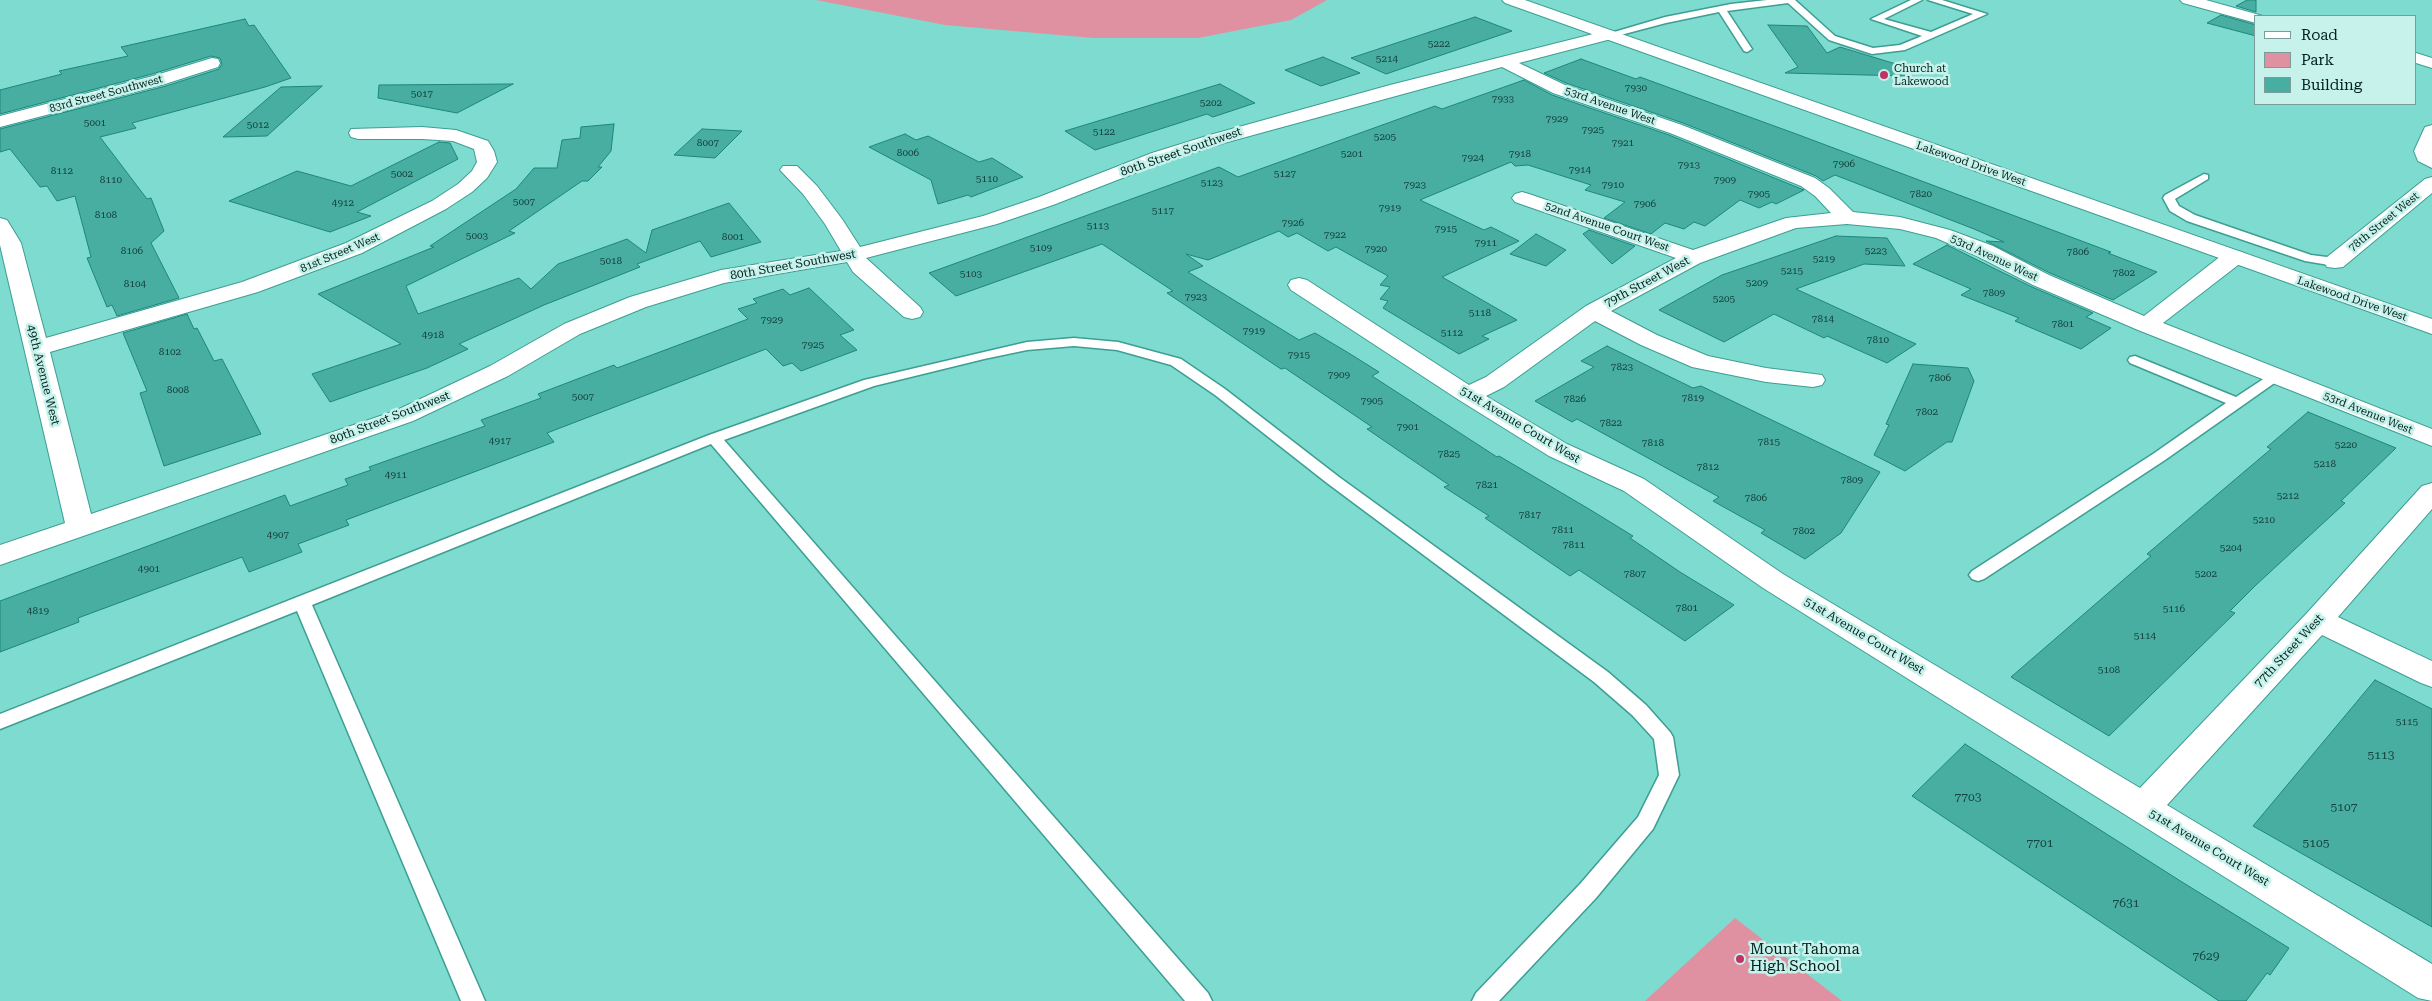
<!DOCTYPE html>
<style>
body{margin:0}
#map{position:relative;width:2432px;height:1001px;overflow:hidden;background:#7ddbcf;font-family:"Roboto Serif",serif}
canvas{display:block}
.legend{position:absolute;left:2254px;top:15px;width:162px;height:90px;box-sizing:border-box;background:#c6f2eb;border:1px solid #789e99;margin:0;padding:6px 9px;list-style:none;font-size:15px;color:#02211d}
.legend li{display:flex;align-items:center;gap:10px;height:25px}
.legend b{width:25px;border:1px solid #789e99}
</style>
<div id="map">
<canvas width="2432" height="1001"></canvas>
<ul class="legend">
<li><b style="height:6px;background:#fff"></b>Road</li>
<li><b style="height:14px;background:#df91a2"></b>Park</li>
<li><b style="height:14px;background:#49aea2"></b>Building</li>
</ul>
</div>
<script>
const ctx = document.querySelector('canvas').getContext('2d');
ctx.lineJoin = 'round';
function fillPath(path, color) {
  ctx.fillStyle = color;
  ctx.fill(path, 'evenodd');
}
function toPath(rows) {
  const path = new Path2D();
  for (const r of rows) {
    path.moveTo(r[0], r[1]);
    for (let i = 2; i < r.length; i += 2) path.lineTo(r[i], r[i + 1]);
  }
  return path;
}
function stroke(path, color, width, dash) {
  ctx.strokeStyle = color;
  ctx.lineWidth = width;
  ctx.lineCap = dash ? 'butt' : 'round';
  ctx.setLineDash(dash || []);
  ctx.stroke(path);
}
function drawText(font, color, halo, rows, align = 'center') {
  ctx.font = font + ' "Roboto Serif",serif';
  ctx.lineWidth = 5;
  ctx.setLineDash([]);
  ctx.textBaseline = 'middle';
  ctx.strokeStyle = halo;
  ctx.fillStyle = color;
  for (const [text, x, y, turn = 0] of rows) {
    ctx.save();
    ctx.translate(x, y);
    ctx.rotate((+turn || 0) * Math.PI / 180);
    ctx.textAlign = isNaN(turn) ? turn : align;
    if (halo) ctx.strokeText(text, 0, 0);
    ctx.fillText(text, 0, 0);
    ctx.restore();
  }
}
fillPath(toPath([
 [816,0,1327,0,1291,20,1198,38,1093,38,945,25],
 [1735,918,1842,1001,1645,1001]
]), '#df91a2');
const building = toPath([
 [2247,0,2256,0,2256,12,2236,6,2247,0],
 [2221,15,2256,25,2256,36,2207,23,2221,15],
 [1475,17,1512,31,1386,74,1351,58,1475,17],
 [245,19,249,26,254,25,291,78,265,87,132,123,136,128,100,137,147,199,151,198,164,231,151,243,179,298,117,316,112,305,107,307,87,258,91,257,75,196,57,201,47,186,40,187,10,149,0,152,0,129,166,86,219,69,222,64,220,58,211,56,152,74,0,114,0,90,62,74,59,71,128,56,121,47,245,19],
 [1768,25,1807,26,1827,53,1840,47,1909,68,1908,76,1785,73,1798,67,1768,25],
 [1323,57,1360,73,1321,86,1285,70,1323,57],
 [1581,59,1636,79,1640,77,1799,135,2111,252,2108,253,2157,272,2113,300,2050,273,1986,241,2004,242,1974,229,1835,175,1823,181,1816,176,1683,123,1566,83,1544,73,1581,59],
 [1524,80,1552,95,1669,135,1804,190,1776,204,1772,202,1759,208,1740,200,1705,226,1694,222,1684,229,1665,223,1651,234,1604,218,1625,202,1585,190,1591,185,1528,165,1515,166,1511,162,1420,200,1484,230,1491,227,1519,241,1442,277,1517,320,1482,336,1489,339,1459,354,1383,308,1388,301,1380,299,1390,287,1380,285,1388,276,1336,247,1328,251,1297,233,1288,237,1279,231,1208,260,1186,254,1203,266,1188,272,1299,340,1315,333,1347,352,1379,372,1372,376,1497,457,1499,456,1589,509,1633,536,1630,538,1680,572,1734,605,1685,641,1579,570,1570,576,1485,518,1489,516,1444,487,1449,485,1367,429,1372,427,1285,368,1281,369,1167,293,1173,291,1102,244,956,296,929,273,1219,167,1238,177,1435,106,1442,109,1524,80],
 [513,84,457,113,378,98,379,85,513,84],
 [1220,84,1255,103,1213,117,1207,114,1095,150,1065,131,1220,84],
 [322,86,267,136,223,137,281,87,322,86],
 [614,124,611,151,598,167,602,167,588,181,582,181,509,231,515,233,406,286,418,314,519,278,531,289,558,264,627,239,646,253,652,230,729,203,761,242,711,257,700,241,637,264,640,267,544,305,459,344,468,349,427,368,330,402,312,374,401,344,318,294,434,247,430,246,516,189,534,168,557,168,562,140,580,138,581,127,614,124],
 [702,129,742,131,715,158,674,155,702,129],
 [905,134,916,140,928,136,979,162,992,158,1023,177,971,197,968,195,938,204,931,180,869,147,905,134],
 [439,142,450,143,458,159,357,212,371,216,330,232,229,201,297,171,351,186,439,142],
 [1589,230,1635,246,1612,264,1583,234,1589,230],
 [1536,234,1566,250,1546,266,1510,254,1536,234],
 [1836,236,1887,238,1905,266,1864,264,1796,289,1916,344,1887,363,1827,336,1824,338,1774,314,1724,342,1659,310,1722,275,1836,236],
 [1947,245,2032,287,2093,313,2086,317,2111,328,2081,349,2015,321,2019,318,1961,295,1971,289,1913,264,1947,245],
 [809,288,854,330,840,335,857,350,801,371,792,363,783,366,766,349,547,433,554,442,346,520,349,525,298,544,302,552,249,572,242,557,78,618,79,622,0,652,0,601,285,495,290,506,348,485,345,479,371,470,369,467,485,426,481,420,541,398,538,394,614,365,617,368,748,319,738,309,757,303,753,299,783,289,790,295,809,288],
 [187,314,194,329,197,328,214,361,222,359,261,434,164,466,140,393,147,391,123,333,187,314],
 [1607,346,1693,388,1701,386,1880,472,1841,533,1805,559,1761,533,1765,530,1713,501,1719,497,1577,419,1572,422,1535,401,1594,367,1581,361,1607,346],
 [1913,364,1968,368,1974,381,1952,442,1947,442,1905,471,1874,455,1889,425,1886,424,1913,364],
 [2308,412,2396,448,2341,501,2345,503,2256,585,2230,611,2235,613,2109,736,2011,677,2151,556,2147,554,2271,449,2267,447,2308,412],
 [2375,680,2432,709,2432,927,2253,826,2375,680],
 [1965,744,2182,882,2289,948,2270,975,2267,973,2246,1001,2219,1001,1912,796,1965,744]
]);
fillPath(building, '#49aea2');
stroke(building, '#1d867c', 1);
const service = toPath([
 [1767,0,1795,0,1835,36,1873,48,1900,45,1922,36,1871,19,1911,0,1922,0,1884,19,1931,32,1973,14,1928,0,1942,0,1987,14,1905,50,1872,54,1829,40,1788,3,1727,11,1752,49,1747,52,1744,51,1719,12,1666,23,1609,38,1604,35,1665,17,1731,4,1767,0],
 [2204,174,2208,175,2208,179,2175,199,2179,206,2195,215,2311,255,2335,258,2341,262,2335,266,2305,261,2187,221,2170,211,2163,198,2165,195,2204,174],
 [1074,338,1118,342,1181,359,1225,389,1339,477,1608,672,1646,705,1670,732,1673,737,1679,775,1653,829,1596,898,1499,1001,1472,1001,1476,993,1580,884,1638,817,1659,775,1654,739,1632,715,1594,682,1327,483,1215,395,1171,365,1117,350,1074,346,1027,350,984,359,874,386,724,440,1208,993,1212,1001,1185,1001,711,444,312,605,485,1001,461,1001,297,611,0,729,0,714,709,435,864,380,1027,342,1074,338],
 [2135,356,2236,397,2271,374,2281,374,2283,377,2165,460,1984,579,1978,581,1972,579,1969,575,1972,571,2153,454,2226,403,2130,363,2128,360,2130,357,2135,356]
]);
const minor = toPath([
 [2180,0,2206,0,2263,16,2256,16,2256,23,2183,3,2180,0],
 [1609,30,1615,32,1617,35,1615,38,1519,63,1565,85,1682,125,1815,178,1829,188,1853,212,1900,217,1950,230,1993,246,2049,275,2144,316,2226,252,2234,251,2242,252,2245,257,2242,262,2163,323,2432,429,2432,446,2138,330,2033,285,1977,256,1936,238,1900,229,1847,224,1796,228,1700,263,1611,311,1657,335,1708,356,1766,368,1822,375,1825,380,1822,385,1813,387,1766,382,1692,367,1641,345,1595,321,1504,387,1486,396,1567,444,1644,479,1783,574,2140,788,2307,613,2422,486,2432,483,2432,509,2338,617,2432,661,2432,687,2421,683,2322,635,2167,805,2432,964,2432,1001,2418,998,1763,588,1624,491,1549,456,1459,400,1291,290,1288,285,1291,280,1299,278,1307,280,1469,385,1486,377,1586,306,1676,258,1515,202,1512,198,1515,194,1522,192,1529,194,1693,250,1786,218,1831,213,1815,196,1801,186,1670,133,1553,93,1502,67,1224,143,1166,161,1053,205,997,224,866,258,920,307,923,312,920,317,912,319,904,317,853,272,847,262,724,283,646,307,580,334,508,376,413,421,0,565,0,545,65,523,0,245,0,218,7,220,21,243,46,338,242,282,346,243,432,201,458,184,472,171,477,162,474,149,453,141,422,139,358,139,351,137,349,133,351,129,422,127,456,130,488,141,494,151,497,162,487,178,472,192,446,209,362,253,258,292,50,352,91,514,395,411,490,366,564,324,630,297,721,270,841,251,825,224,803,194,780,170,783,166,797,166,817,186,842,219,860,247,983,216,1039,197,1152,153,1210,135,1390,85,1609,30],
 [2416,53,2432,58,2432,68,2416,63,2416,53],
 [212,58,218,59,220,63,218,67,165,84,0,127,0,116,153,76,212,58],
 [2432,125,2432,168,2418,161,2414,151,2425,127,2432,125],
 [2432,177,2432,193,2343,267,2335,268,2327,267,2324,262,2327,257,2425,179,2432,177]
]);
const secondary = toPath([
 [1502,0,1525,0,2432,319,2432,334,1505,3,1502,0]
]);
stroke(service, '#3d9e93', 3);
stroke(minor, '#3d9e93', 2);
stroke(secondary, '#3d9e93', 2);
fillPath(service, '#fff');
fillPath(minor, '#fff');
fillPath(secondary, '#fff');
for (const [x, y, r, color] of [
 [1884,75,5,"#c03363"],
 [1740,959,5,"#c03363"]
]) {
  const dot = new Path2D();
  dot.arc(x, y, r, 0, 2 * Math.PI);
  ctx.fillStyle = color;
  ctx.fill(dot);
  stroke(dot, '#c6f2eb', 2);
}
drawText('10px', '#14443e', null, [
 ["5222",1439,44],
 ["5214",1387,59],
 ["7930",1636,88],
 ["5017",422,94],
 ["7933",1503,99],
 ["5202",1211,103],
 ["7929",1557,119],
 ["5001",95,123],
 ["5012",258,125],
 ["7925",1593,130],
 ["5122",1104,132],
 ["5205",1385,137],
 ["8007",708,143],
 ["7921",1623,143],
 ["8006",908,153],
 ["5201",1352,154],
 ["7918",1520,154],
 ["7924",1473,158],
 ["7906",1844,164],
 ["7913",1689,165],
 ["7914",1580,170],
 ["8112",62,171],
 ["5002",402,174],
 ["5127",1285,174],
 ["5110",987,179],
 ["8110",111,180],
 ["7909",1725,180],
 ["5123",1212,183],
 ["7923",1415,185],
 ["7910",1613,185],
 ["7905",1759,194],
 ["7820",1921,194],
 ["5007",524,202],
 ["4912",343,203],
 ["7906",1645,204],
 ["7919",1390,208],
 ["5117",1163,211],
 ["8108",106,215],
 ["7926",1293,223],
 ["5113",1098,226],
 ["7915",1446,229],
 ["7922",1335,235],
 ["5003",477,236],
 ["8001",733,237],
 ["7911",1486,243],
 ["5109",1041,248],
 ["7920",1376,249],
 ["8106",132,251],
 ["5223",1876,251],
 ["7806",2078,252],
 ["5219",1824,259],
 ["5018",611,261],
 ["5215",1792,271],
 ["7802",2124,273],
 ["5103",971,274],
 ["5209",1757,283],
 ["8104",135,284],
 ["7809",1994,293],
 ["7923",1196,297],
 ["5205",1724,299],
 ["5118",1480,313],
 ["7814",1823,319],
 ["7929",772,320],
 ["7801",2063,324],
 ["7919",1254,331],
 ["5112",1452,333],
 ["4918",433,335],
 ["7810",1878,340],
 ["7925",813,345],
 ["8102",170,352],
 ["7915",1299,355],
 ["7823",1622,367],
 ["7909",1339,375],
 ["7806",1940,378],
 ["8008",178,390],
 ["5007",583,397],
 ["7819",1693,398],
 ["7826",1575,399],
 ["7905",1372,401],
 ["7802",1927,412],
 ["7822",1611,423],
 ["7901",1408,427],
 ["4917",500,441],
 ["7815",1769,442],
 ["7818",1653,443],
 ["5220",2346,445],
 ["7825",1449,454],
 ["5218",2325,464],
 ["7812",1708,467],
 ["4911",396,475],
 ["7809",1852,480],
 ["7821",1487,485],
 ["5212",2288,496],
 ["7806",1756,498],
 ["7817",1530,515],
 ["5210",2264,520],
 ["7811",1563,530],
 ["7802",1804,531],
 ["4907",278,535],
 ["7811",1574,545],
 ["5204",2231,548],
 ["4901",149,569],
 ["7807",1635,574],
 ["5202",2206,574],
 ["7801",1687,608],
 ["5116",2174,609],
 ["4819",38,611],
 ["5114",2145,636],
 ["5108",2109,670],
 ["5115",2407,722]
]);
drawText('11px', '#02211d', '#c6f2eb', [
 ["Church at",1894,69],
 ["Lakewood",1894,82]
], 'left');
drawText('11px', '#02211d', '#c6f2eb', [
 ["83rd Street Southwest",106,94,-15],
 ["53rd Avenue West",1610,106,19],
 ["Lakewood Drive West",1971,164,19],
 ["78th Street West",2384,222,-39],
 ["52nd Avenue Court West",1607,227,19],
 ["81st Street West",340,253,-23],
 ["53rd Avenue West",1994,258,25],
 ["Lakewood Drive West",2352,299,19],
 ["53rd Avenue West",2368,413,22]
]);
drawText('12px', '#02211d', '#c6f2eb', [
 ["80th Street Southwest",1181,152,-19],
 ["80th Street Southwest",793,265,-10],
 ["79th Street West",1647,282,-28],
 ["49th Avenue West",43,375,76],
 ["80th Street Southwest",390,418,-21],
 ["51st Avenue Court West",1520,425,31],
 ["51st Avenue Court West",1864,636,31],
 ["77th Street West",2289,651,-47],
 ["51st Avenue Court West",2209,848,31]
]);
drawText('12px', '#14443e', null, [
 ["5113",2381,755],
 ["7703",1968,797],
 ["5107",2344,807],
 ["7701",2040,843],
 ["5105",2316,843],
 ["7631",2126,903],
 ["7629",2206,956]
]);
drawText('15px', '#02211d', '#c6f2eb', [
 ["Mount Tahoma",1750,950],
 ["High School",1750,967]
], 'left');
</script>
